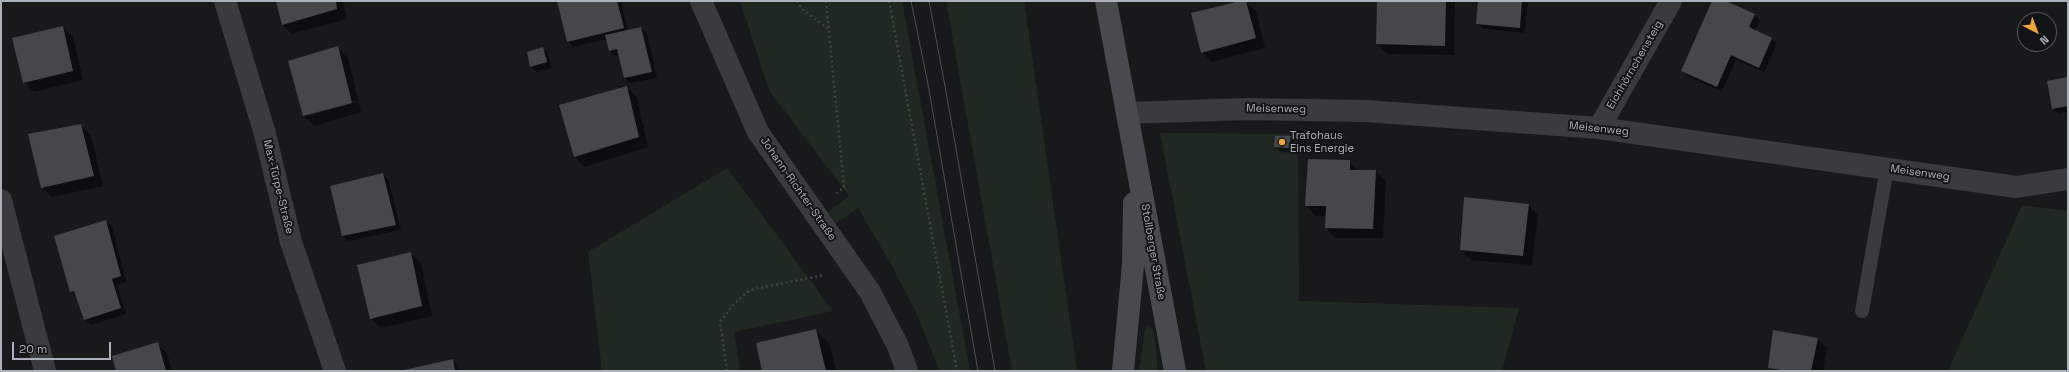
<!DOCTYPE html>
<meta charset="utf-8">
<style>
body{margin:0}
#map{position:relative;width:2069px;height:372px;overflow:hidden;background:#18191b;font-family:"Space Grotesk",sans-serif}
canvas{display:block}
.frame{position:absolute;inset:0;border:2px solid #abb1ba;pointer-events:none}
.north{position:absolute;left:2017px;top:12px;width:40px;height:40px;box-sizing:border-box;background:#131416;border:1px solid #505358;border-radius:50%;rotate:138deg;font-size:11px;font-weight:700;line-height:16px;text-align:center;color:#abb1ba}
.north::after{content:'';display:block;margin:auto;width:14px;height:18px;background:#f0a53b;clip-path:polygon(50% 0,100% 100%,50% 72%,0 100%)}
.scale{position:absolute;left:12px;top:342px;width:99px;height:18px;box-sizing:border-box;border:2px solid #abb1ba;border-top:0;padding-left:5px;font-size:12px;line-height:14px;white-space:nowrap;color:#abb1ba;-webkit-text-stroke:3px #131416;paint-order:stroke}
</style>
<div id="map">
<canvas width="2069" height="372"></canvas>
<div class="frame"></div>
<div class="north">N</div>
<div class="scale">20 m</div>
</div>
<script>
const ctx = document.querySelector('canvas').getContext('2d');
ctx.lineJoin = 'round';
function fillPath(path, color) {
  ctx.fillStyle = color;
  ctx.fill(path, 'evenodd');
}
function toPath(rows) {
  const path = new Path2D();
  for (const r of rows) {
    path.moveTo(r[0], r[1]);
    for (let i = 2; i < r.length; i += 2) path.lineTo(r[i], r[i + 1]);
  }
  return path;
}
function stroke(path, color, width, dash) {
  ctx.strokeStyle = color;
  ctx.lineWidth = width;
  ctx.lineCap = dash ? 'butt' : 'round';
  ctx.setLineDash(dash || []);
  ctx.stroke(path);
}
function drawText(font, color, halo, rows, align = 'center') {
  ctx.font = font + ' "Space Grotesk",sans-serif';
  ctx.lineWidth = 4;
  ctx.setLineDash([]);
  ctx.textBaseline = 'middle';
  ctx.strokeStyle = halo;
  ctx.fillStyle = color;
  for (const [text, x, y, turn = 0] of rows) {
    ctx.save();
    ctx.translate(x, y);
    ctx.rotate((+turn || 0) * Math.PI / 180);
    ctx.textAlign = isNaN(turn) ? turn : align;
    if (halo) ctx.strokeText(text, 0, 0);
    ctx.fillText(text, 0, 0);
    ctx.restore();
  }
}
fillPath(toPath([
 [740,1,902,1,970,371,940,371,915,310,892,266,858,208,836,223,828,212,849,196,769,90],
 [946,1,1024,1,1077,371,1012,371],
 [1160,133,1298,134,1299,301,1519,308,1502,371,1206,371],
 [727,168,833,311,734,332,740,371,602,371,588,252],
 [2022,205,2068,211,2068,371,1948,371],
 [1149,326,1154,332,1158,371,1139,371,1145,330]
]), '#202921');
fillPath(toPath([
 [277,1,343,1,347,19,292,34,282,24],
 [558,1,621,1,628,31,641,28,647,34,657,78,630,83,625,78,619,55,615,56,610,51,607,39,573,47,568,42],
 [1244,1,1256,11,1265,48,1212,62,1202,52],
 [1378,1,1455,1,1454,55,1387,54,1377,44],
 [1479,1,1528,1,1525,33,1483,29,1477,23],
 [1713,1,1724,1,1754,15,1760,20,1755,31,1771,39,1777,44,1764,72,1736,60,1722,92,1687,76,1682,71],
 [63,27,73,37,83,80,34,92,24,82],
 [338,48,348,58,361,112,314,126,304,116],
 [356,100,357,102,309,116,309,114],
 [543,48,548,54,552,68,537,72,531,67],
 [2068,78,2068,112,2059,114,2053,109],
 [627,88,637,97,648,147,585,167,575,157],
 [81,125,91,135,103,186,52,197,42,187],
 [1290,137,1296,143,1295,153,1281,152,1275,147],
 [1349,161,1359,171,1376,171,1386,181,1383,238,1336,238,1326,228,1327,216,1316,216,1306,206],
 [383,174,388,179,401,230,348,241,342,236],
 [1528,205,1538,215,1532,265,1471,260,1461,250],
 [106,221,112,226,126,282,117,285,126,314,91,325,85,319,77,297,71,292],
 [411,253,421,263,432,316,381,328,371,318],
 [816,330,830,345,836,371,763,371],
 [1817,338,1827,348,1823,371,1773,371,1769,367],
 [157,343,167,353,172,371,117,371],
 [453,360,458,366,459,371,406,371]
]), '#0007');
fillPath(toPath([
 [276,1,336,1,337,9,282,25],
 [557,1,617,1,624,28,567,42],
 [1240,1,1246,1,1256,38,1201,53,1191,13],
 [1377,1,1446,1,1445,46,1376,44],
 [1478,1,1522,1,1520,28,1476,24],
 [1712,1,1726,1,1755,14,1749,27,1772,38,1759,68,1731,55,1717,87,1681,71],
 [63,26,73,71,23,83,12,38],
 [641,27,652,72,624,78,617,49,609,51,605,35],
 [338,46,352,103,303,116,288,61],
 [543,47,547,62,530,67,527,52],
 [2068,77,2068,106,2052,109,2047,81],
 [627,86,639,137,574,157,559,105],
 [81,124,94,176,41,188,28,134],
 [1275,136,1291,136,1289,148,1274,147],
 [1308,159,1350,160,1350,170,1376,170,1373,229,1325,228,1326,206,1305,206],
 [383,173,396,225,342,236,330,186],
 [1464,197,1529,204,1523,256,1460,250],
 [106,220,121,276,112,279,121,308,84,320,74,291,70,292,54,236],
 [411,252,422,306,370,319,357,265],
 [816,329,826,371,762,371,756,343],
 [1773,330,1818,338,1811,371,1788,371,1768,368],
 [158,342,166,371,116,371,112,356],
 [453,359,455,371,404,371,404,370]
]), '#45474b');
stroke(toPath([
 [797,1,802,9,827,28],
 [826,1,844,187,836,194],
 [889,1,957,371],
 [727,371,720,322,734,304,750,290,824,275]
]), '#3f4246', 2.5, [2, 3]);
stroke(toPath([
 [1862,311,1887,168]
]), '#393b3f', 14);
stroke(toPath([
 [225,1,265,134,291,242,335,371],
 [701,1,758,132,870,292,898,346,907,371],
 [1127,113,1246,109,1365,111,1599,128,2016,187,2068,179],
 [1599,128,1671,1],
 [1,200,45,371]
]), '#393b3f', 22);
stroke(toPath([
 [1106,1,1175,371],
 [1123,371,1133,265,1134,203]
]), '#474a4f', 22);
stroke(toPath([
 [911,1,928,84,978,371],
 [929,1,945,86,995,371]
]), '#4c4f54', 1);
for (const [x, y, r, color] of [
 [1282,142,4,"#f0a53b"]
]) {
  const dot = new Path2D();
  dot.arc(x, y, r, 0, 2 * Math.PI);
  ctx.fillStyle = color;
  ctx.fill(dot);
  stroke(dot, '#131416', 1.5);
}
drawText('11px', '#abb1ba', '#131416', [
 ["Eichhörnchensteig",1635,65,-60],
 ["Meisenweg",1276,109,1],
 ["Meisenweg",1599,129,6],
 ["Meisenweg",1920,173,8],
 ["Max-Türpe-Straße",278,187,76],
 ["Johann-Richter-Straße",798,189,55],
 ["Stollberger Straße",1153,252,80]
]);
drawText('11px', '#abb1ba', '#131416', [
 ["Trafohaus",1290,136],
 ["Eins Energie",1290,149]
], 'left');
</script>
